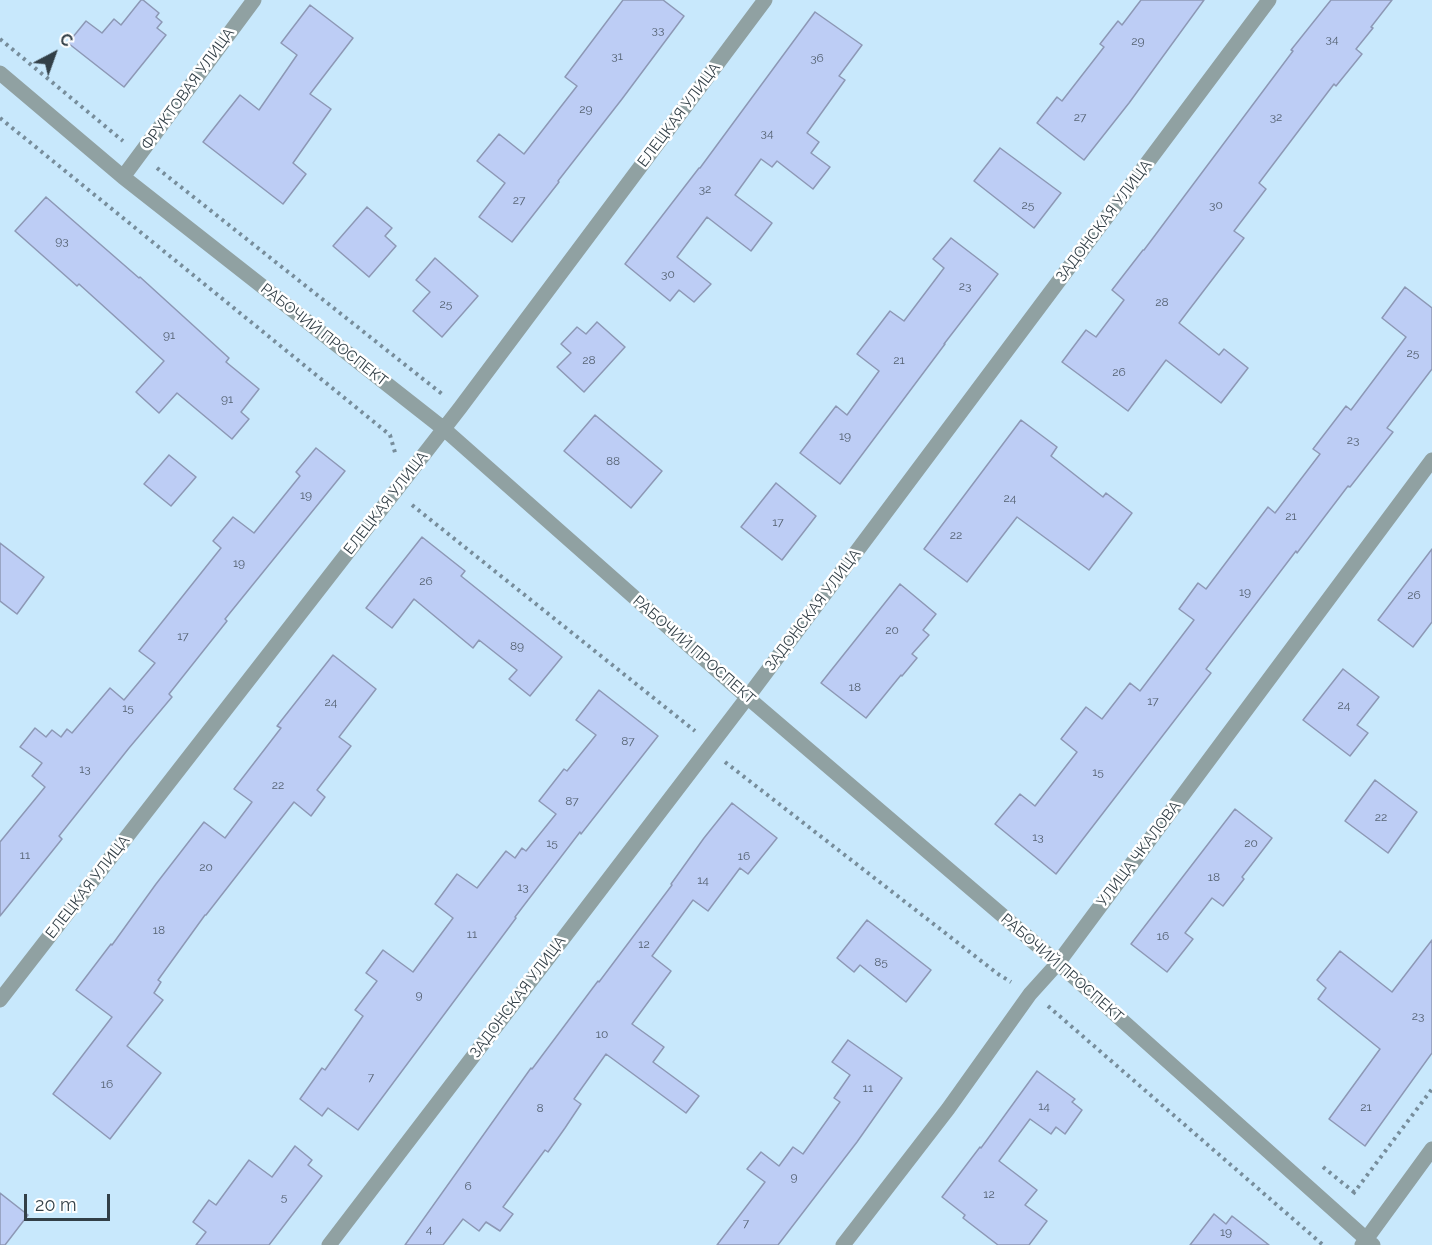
<!DOCTYPE html>
<meta charset="utf-8">
<style>
body{margin:0}
#map{position:relative;width:1432px;height:1245px;overflow:hidden;background:#c8e8fc;font-family:Raleway,sans-serif}
canvas{display:block}
.north{position:absolute;left:24px;top:24px;width:60px;height:60px;-webkit-text-stroke:4px #fff;paint-order:stroke;rotate:41deg;font-size:16px;font-weight:700;line-height:24px;text-align:center;color:#323f47}
.north::after{content:'';display:block;margin:auto;width:21px;height:27px;background:#323f47;clip-path:polygon(50% 0,100% 100%,50% 72%,0 100%)}
.scale{position:absolute;left:24px;top:1194px;width:86px;height:27px;box-sizing:border-box;border:3px solid #323f47;border-top:0;padding-left:8px;font-size:18px;line-height:21px;white-space:nowrap;color:#323f47;-webkit-text-stroke:4px #fff;paint-order:stroke}
</style>
<div id="map">
<canvas width="1432" height="1245"></canvas>
<div class="north">С</div>
<div class="scale">20 m</div>
</div>
<script>
const ctx = document.querySelector('canvas').getContext('2d');
ctx.lineJoin = 'round';
function fillPath(path, color) {
  ctx.fillStyle = color;
  ctx.fill(path, 'evenodd');
}
function toPath(rows) {
  const path = new Path2D();
  for (const r of rows) {
    path.moveTo(r[0], r[1]);
    for (let i = 2; i < r.length; i += 2) path.lineTo(r[i], r[i + 1]);
  }
  return path;
}
function stroke(path, color, width, dash) {
  ctx.strokeStyle = color;
  ctx.lineWidth = width;
  ctx.lineCap = dash ? 'butt' : 'round';
  ctx.setLineDash(dash || []);
  ctx.stroke(path);
}
function drawText(font, color, halo, rows, align = 'center') {
  ctx.font = font + ' Raleway,sans-serif';
  ctx.lineWidth = 5;
  ctx.setLineDash([]);
  ctx.textBaseline = 'middle';
  ctx.strokeStyle = halo;
  ctx.fillStyle = color;
  for (const [text, x, y, turn = 0] of rows) {
    ctx.save();
    ctx.translate(x, y);
    ctx.rotate((+turn || 0) * Math.PI / 180);
    ctx.textAlign = isNaN(turn) ? turn : align;
    if (halo) ctx.strokeText(text, 0, 0);
    ctx.fillText(text, 0, 0);
    ctx.restore();
  }
}
const building = toPath([
 [141,0,143,0,159,13,156,17,162,22,157,28,166,35,124,87,68,43,86,21,102,33,114,19,121,25,141,0],
 [623,0,663,0,684,16,622,99,558,181,559,182,512,242,479,217,505,183,477,161,499,134,524,154,577,86,565,77,623,0],
 [1141,0,1204,0,1129,103,1084,160,1037,123,1057,97,1062,101,1104,47,1100,44,1118,21,1122,25,1141,0],
 [1331,0,1392,0,1371,27,1373,28,1356,49,1362,54,1336,86,1334,84,1259,183,1266,189,1234,231,1244,238,1179,323,1219,355,1224,349,1248,368,1221,403,1166,360,1128,411,1062,362,1086,330,1096,337,1124,300,1112,290,1143,250,1144,250,1293,51,1291,50,1331,0],
 [310,5,353,38,310,94,331,109,293,163,306,174,283,204,203,142,240,95,259,110,297,55,281,43,310,5],
 [815,12,862,45,839,76,845,80,807,133,819,142,811,153,830,167,813,189,777,161,772,167,761,159,735,195,772,223,751,251,707,217,677,257,711,284,694,302,679,290,670,301,625,264,699,168,700,168,815,12],
 [1000,148,1061,193,1034,228,974,181,1000,148],
 [46,197,139,278,140,277,229,358,226,362,259,389,241,412,249,419,232,439,177,393,159,413,136,392,164,361,79,284,77,286,15,231,46,197],
 [367,207,392,228,385,236,396,246,369,277,333,246,367,207],
 [951,238,998,274,944,344,945,344,840,484,800,453,836,406,847,415,879,371,857,354,890,311,904,321,944,268,933,259,951,238],
 [435,258,478,296,442,337,413,311,430,292,416,280,435,258],
 [1405,287,1432,308,1432,369,1387,428,1393,432,1350,487,1348,486,1297,553,1296,551,1206,669,1211,673,1056,874,995,824,1020,794,1035,806,1077,752,1061,739,1086,707,1102,719,1130,683,1140,691,1194,620,1179,609,1198,583,1206,589,1268,507,1275,513,1320,454,1313,449,1346,406,1351,410,1406,337,1382,318,1405,287],
 [597,322,625,347,584,392,557,367,571,353,561,344,577,327,586,334,597,322],
 [595,415,662,471,631,508,564,451,595,415],
 [1021,420,1057,447,1051,456,1103,497,1106,493,1132,513,1089,570,1017,517,967,582,924,549,1021,420],
 [316,448,345,471,225,619,227,621,169,694,172,697,129,748,59,836,62,839,0,916,0,842,45,787,32,776,42,763,20,747,35,728,46,737,52,730,61,737,67,729,72,733,110,688,124,700,155,663,139,651,221,548,213,541,233,517,254,533,300,476,296,472,316,448],
 [169,455,196,477,171,506,144,484,169,455],
 [776,483,816,516,782,560,741,527,776,483],
 [422,537,465,571,461,576,562,657,530,696,509,679,517,670,479,640,473,648,414,599,392,628,366,608,422,537],
 [0,543,44,577,17,614,0,601,0,543],
 [1432,549,1432,622,1413,647,1378,620,1432,549],
 [900,584,936,614,923,630,929,635,912,654,917,658,902,676,901,675,866,718,821,683,900,584],
 [333,655,376,689,339,737,351,746,317,790,325,797,311,816,294,802,206,915,205,915,158,980,161,982,154,993,163,1000,127,1046,161,1073,110,1139,53,1094,112,1017,76,990,111,944,112,945,156,884,204,822,225,838,252,802,234,789,281,728,277,726,333,655],
 [1343,669,1379,697,1357,725,1368,733,1350,756,1303,720,1343,669],
 [599,690,658,736,581,834,580,832,515,917,516,918,358,1130,328,1108,322,1116,300,1099,322,1068,325,1070,363,1016,355,1010,377,981,366,973,383,950,413,972,453,918,435,904,457,874,477,888,506,851,515,858,522,848,526,851,556,814,539,801,564,769,567,771,596,735,576,720,599,690],
 [1375,780,1417,812,1388,853,1345,821,1375,780],
 [732,803,777,838,748,874,740,868,708,911,693,900,652,956,671,971,632,1024,664,1047,653,1062,699,1096,686,1113,606,1054,574,1099,581,1104,565,1128,548,1152,545,1150,503,1207,513,1214,500,1231,486,1222,479,1231,463,1219,443,1245,405,1245,531,1068,532,1069,598,981,599,982,672,885,671,884,704,838,732,803],
 [1235,809,1272,838,1242,877,1244,879,1223,906,1212,898,1185,933,1193,939,1167,972,1131,944,1235,809],
 [867,920,931,970,906,1002,860,965,854,972,837,958,867,920],
 [1432,940,1432,1053,1365,1146,1329,1119,1380,1049,1318,999,1326,988,1317,980,1340,951,1392,992,1432,940],
 [848,1040,902,1078,857,1142,778,1245,717,1245,765,1182,747,1169,761,1152,779,1166,793,1147,803,1154,840,1102,834,1098,850,1075,832,1062,848,1040],
 [1037,1071,1075,1099,1072,1102,1082,1110,1065,1134,1056,1127,1051,1134,1030,1119,999,1161,1037,1190,1025,1205,1047,1221,1029,1245,998,1245,963,1218,965,1215,942,1197,980,1147,981,1148,1037,1071],
 [295,1146,312,1160,308,1165,322,1176,269,1245,196,1245,206,1232,193,1222,209,1200,216,1205,249,1160,272,1177,295,1146],
 [0,1193,28,1215,5,1245,0,1245,0,1193],
 [1214,1214,1226,1224,1232,1216,1269,1245,1190,1245,1214,1214]
]);
fillPath(building, '#bdcdf5');
stroke(building, '#8d98b5', 1.5);
stroke(toPath([
 [0,39,123,141],
 [0,118,390,435,396,456],
 [157,168,442,394],
 [412,505,695,731],
 [725,762,998,974,1011,982],
 [1048,1006,1323,1245],
 [1323,1167,1355,1193],
 [1353,1194,1432,1089]
]), '#778d9b', 4, [3, 4.5]);
stroke(toPath([
 [0,73,123,177,444,429,747,697,1058,963,1373,1245],
 [123,177,254,0],
 [0,1000,460,408,765,0],
 [329,1245,753,690,1269,0],
 [843,1245,948,1109,1030,994,1058,963,1432,460],
 [1362,1245,1432,1149]
]), '#90a1a2', 15);
drawText('12px', '#556272', null, [
 ["33",658,30],
 ["34",1332,39],
 ["29",1138,41],
 ["31",617,56],
 ["36",817,58],
 ["29",586,109],
 ["27",1080,117],
 ["32",1276,117],
 ["34",767,133],
 ["32",705,189],
 ["27",519,200],
 ["25",1028,205],
 ["30",1216,205],
 ["93",62,241],
 ["30",668,274],
 ["23",965,286],
 ["28",1162,302],
 ["25",446,304],
 ["91",169,335],
 ["25",1413,353],
 ["28",589,360],
 ["21",899,360],
 ["26",1119,372],
 ["91",227,399],
 ["19",845,436],
 ["23",1353,440],
 ["88",613,461],
 ["19",306,495],
 ["24",1010,498],
 ["21",1291,516],
 ["17",778,522],
 ["22",956,535],
 ["19",239,563],
 ["26",426,581],
 ["19",1245,592],
 ["26",1414,595],
 ["20",892,630],
 ["17",183,636],
 ["89",517,646],
 ["18",855,687],
 ["17",1153,701],
 ["24",331,702],
 ["24",1344,705],
 ["15",128,708],
 ["87",628,741],
 ["13",85,769],
 ["15",1098,772],
 ["22",278,785],
 ["87",572,801],
 ["22",1381,817],
 ["13",1038,837],
 ["15",552,843],
 ["20",1251,843],
 ["11",25,855],
 ["16",744,856],
 ["20",206,867],
 ["18",1214,877],
 ["14",703,880],
 ["13",523,887],
 ["18",159,930],
 ["11",472,934],
 ["16",1163,936],
 ["12",644,944],
 ["85",881,962],
 ["9",419,995],
 ["23",1418,1016],
 ["10",602,1034],
 ["7",371,1077],
 ["16",107,1084],
 ["11",868,1088],
 ["14",1044,1106],
 ["21",1366,1107],
 ["8",540,1108],
 ["9",794,1177],
 ["6",468,1186],
 ["12",989,1194],
 ["5",284,1197],
 ["7",746,1223],
 ["4",429,1229],
 ["19",1226,1232]
]);
drawText('15px', '#323f47', '#fff', [
 ["ФРУКТОВАЯ УЛИЦА",188,89,-54],
 ["ЕЛЕЦКАЯ УЛИЦА",679,115,-53],
 ["ЗАДОНСКАЯ УЛИЦА",1104,221,-53],
 ["РАБОЧИЙ ПРОСПЕКТ",324,335,38],
 ["ЕЛЕЦКАЯ УЛИЦА",386,503,-52],
 ["ЗАДОНСКАЯ УЛИЦА",813,610,-53],
 ["РАБОЧИЙ ПРОСПЕКТ",694,650,41],
 ["УЛИЦА ЧКАЛОВА",1139,854,-53],
 ["ЕЛЕЦКАЯ УЛИЦА",88,887,-52],
 ["РАБОЧИЙ ПРОСПЕКТ",1062,968,41],
 ["ЗАДОНСКАЯ УЛИЦА",518,997,-53]
]);
</script>
